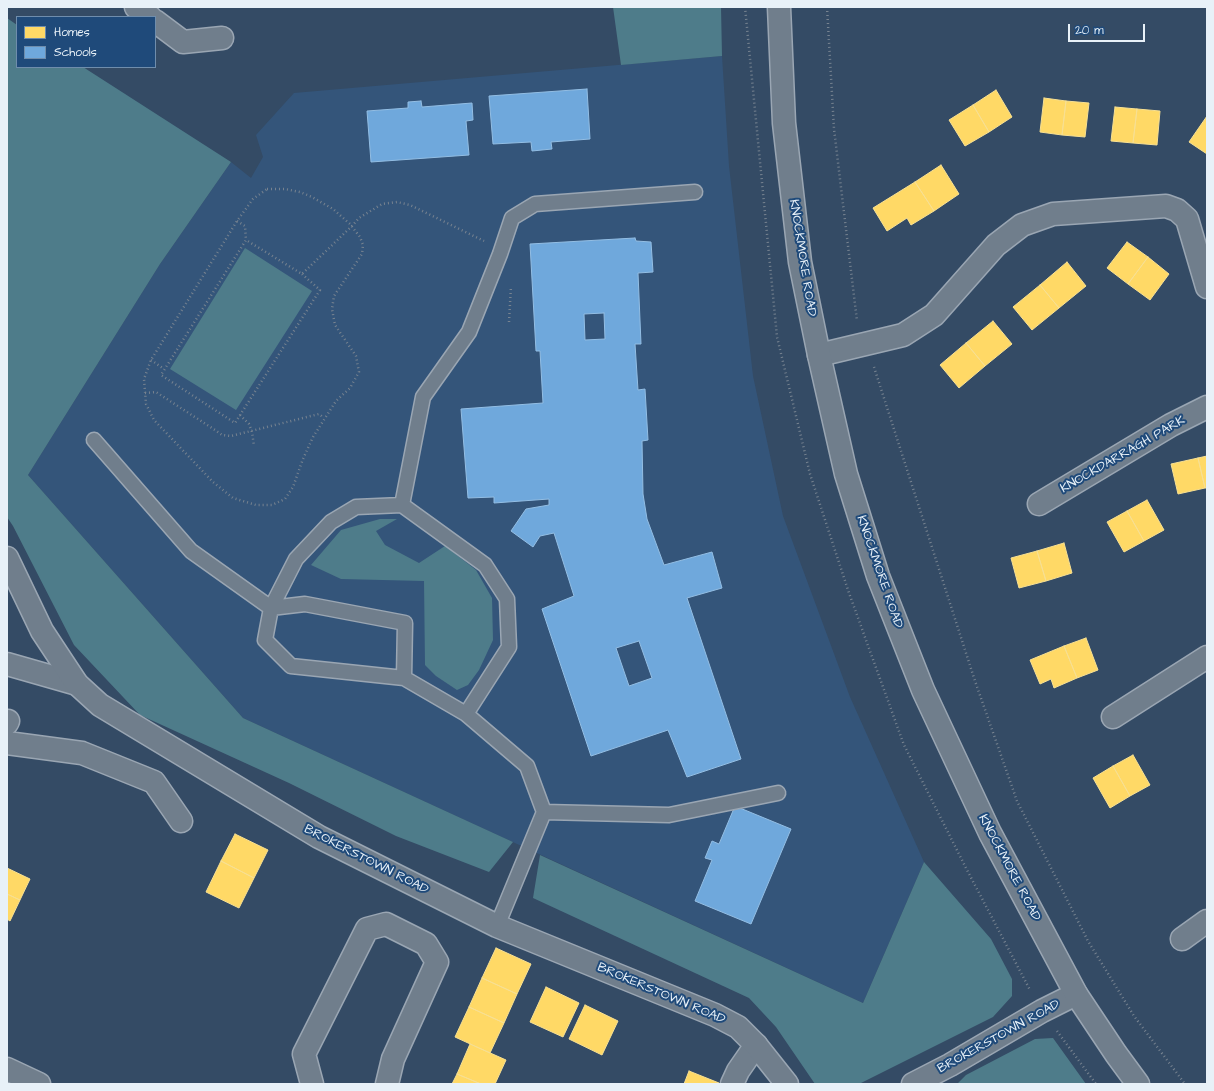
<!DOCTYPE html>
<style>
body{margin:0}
#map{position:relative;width:1214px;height:1091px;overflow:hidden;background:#344b65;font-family:"Architects Daughter",sans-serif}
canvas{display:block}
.frame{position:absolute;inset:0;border:8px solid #e8f1f8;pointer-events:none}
.legend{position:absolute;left:16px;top:16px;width:140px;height:52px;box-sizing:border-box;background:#1f4a7a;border:1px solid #6f8dac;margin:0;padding:5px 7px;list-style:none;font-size:12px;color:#e8f1f8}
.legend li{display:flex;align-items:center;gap:8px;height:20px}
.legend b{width:20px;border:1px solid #6f8dac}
.scale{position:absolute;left:1068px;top:24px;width:77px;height:18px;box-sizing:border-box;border:2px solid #e8f1f8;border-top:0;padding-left:5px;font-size:12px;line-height:14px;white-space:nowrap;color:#e8f1f8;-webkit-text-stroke:3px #1f4a7a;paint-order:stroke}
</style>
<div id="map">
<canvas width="1214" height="1091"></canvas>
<div class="frame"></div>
<ul class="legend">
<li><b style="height:11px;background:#ffd966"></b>Homes</li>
<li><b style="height:11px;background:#6fa8dc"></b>Schools</li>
</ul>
<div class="scale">20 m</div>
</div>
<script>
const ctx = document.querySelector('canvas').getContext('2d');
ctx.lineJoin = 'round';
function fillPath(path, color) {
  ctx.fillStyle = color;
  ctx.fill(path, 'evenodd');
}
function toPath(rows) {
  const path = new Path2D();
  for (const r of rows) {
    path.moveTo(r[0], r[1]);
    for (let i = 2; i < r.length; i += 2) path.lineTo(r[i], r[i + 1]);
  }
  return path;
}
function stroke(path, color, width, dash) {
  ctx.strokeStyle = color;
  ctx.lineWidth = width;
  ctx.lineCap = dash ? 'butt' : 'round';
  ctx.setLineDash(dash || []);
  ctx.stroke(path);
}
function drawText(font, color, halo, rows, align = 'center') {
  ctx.font = font + ' "Architects Daughter",sans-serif';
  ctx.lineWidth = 4;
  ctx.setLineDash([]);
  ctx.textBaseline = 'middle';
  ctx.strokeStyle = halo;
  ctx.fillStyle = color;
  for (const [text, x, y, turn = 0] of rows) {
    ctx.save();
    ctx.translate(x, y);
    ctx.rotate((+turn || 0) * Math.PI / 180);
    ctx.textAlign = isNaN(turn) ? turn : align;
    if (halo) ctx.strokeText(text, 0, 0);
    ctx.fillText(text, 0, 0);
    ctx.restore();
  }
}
fillPath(toPath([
 [722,56,729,166,753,376,783,516,850,697,924,862,863,1003,243,718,28,475,160,264,231,162,251,178,263,157,256,135,294,93]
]), '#34557a');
fillPath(toPath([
 [613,7,721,7,722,56,621,65],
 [7,18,17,25,17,67,83,67,231,162,160,264,28,475,243,718,513,842,489,872,396,836,289,783,140,715,74,645,13,526,7,517],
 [245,248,312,291,236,410,170,369],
 [380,519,397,519,376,531,385,545,419,563,445,546,476,570,492,598,493,640,479,670,468,685,457,690,436,676,425,665,424,581,341,579,311,565,341,530],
 [540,855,863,1003,924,862,991,939,1012,979,1012,996,993,1017,859,1084,815,1084,776,1027,749,998,533,898],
 [1053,1038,1086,1084,957,1084,966,1075,1035,1039]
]), '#4e7c8a');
const homes = toPath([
 [996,90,1012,117,989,132,973,105,996,90],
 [1044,98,1066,101,1062,135,1040,132,1044,98],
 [1066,101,1089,103,1085,137,1062,135,1066,101],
 [973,105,989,132,965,146,949,120,973,105],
 [1115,107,1137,109,1133,143,1111,141,1115,107],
 [1137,109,1160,111,1157,145,1133,143,1137,109],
 [1207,116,1207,154,1189,142,1207,116],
 [941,165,959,194,934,211,915,182,941,165],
 [915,182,934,211,911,225,907,218,887,231,873,208,915,182],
 [1127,242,1148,257,1128,284,1107,268,1127,242],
 [1148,257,1169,274,1150,300,1128,284,1148,257],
 [1067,262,1086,286,1059,308,1040,285,1067,262],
 [1040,285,1059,308,1032,330,1013,307,1040,285],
 [993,321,1012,344,985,366,966,343,993,321],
 [966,343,985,366,959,388,940,365,966,343],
 [1207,456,1207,488,1205,488,1198,458,1207,456],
 [1198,458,1205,488,1178,494,1171,464,1198,458],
 [1147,500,1164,530,1144,541,1127,511,1147,500],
 [1127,511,1144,541,1124,552,1107,522,1127,511],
 [1064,543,1072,573,1046,581,1037,551,1064,543],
 [1037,551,1046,581,1019,588,1011,558,1037,551],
 [1086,638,1098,670,1077,678,1064,646,1086,638],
 [1064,646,1077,678,1054,688,1051,679,1040,684,1030,660,1064,646],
 [1133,755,1150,785,1130,796,1113,766,1133,755],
 [1113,766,1130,796,1110,808,1093,778,1113,766],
 [235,834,268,850,254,878,221,861,235,834],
 [221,861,254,878,239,908,206,892,221,861],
 [7,868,30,879,20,900,7,894,7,868],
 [7,894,20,900,10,921,7,919,7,894],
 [496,948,531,964,517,994,482,978,496,948],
 [482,978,517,994,504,1023,469,1007,482,978],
 [546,987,579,1003,563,1037,530,1022,546,987],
 [585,1005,618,1021,602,1055,569,1039,585,1005],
 [469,1007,504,1023,490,1053,455,1037,469,1007],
 [470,1044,506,1060,495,1084,481,1084,457,1074,470,1044],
 [689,1071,719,1083,718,1084,684,1084,689,1071],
 [457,1074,481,1084,452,1084,457,1074]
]);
fillPath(homes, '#ffd966');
stroke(homes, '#f8e092', 1);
const schools = toPath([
 [587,89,590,139,551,142,552,149,532,151,531,142,493,144,489,96,587,89],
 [421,101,422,107,472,103,473,120,466,121,469,155,371,162,367,111,408,108,408,102,421,101],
 [635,238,636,241,651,242,653,272,638,273,641,344,635,344,638,390,645,389,648,440,642,441,643,494,647,519,664,565,712,552,722,588,687,598,741,759,687,777,668,730,591,756,542,609,574,596,554,533,540,536,533,547,511,531,526,509,549,505,549,499,494,503,494,497,468,498,461,409,543,403,540,351,536,351,530,244,635,238],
 [604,313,605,339,585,340,584,314,604,313],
 [639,641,652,678,629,686,616,648,639,641],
 [735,806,791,829,751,924,695,901,712,860,705,858,712,841,719,844,735,806]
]);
fillPath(schools, '#6fa8dc');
stroke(schools, '#93bee4', 1);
const service = toPath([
 [94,440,191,551,271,608,305,604,405,623,404,678],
 [402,505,423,397,469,332,500,254,512,218,535,204,695,192],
 [466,714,509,647,507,599,485,565,402,505,356,507,331,522,296,559,271,608,265,640,291,666,404,678,466,714,527,766,544,812,497,926],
 [544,812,669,815,778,793]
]);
const minor = toPath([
 [136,7,150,17],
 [155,21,183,42,222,38],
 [819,355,903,335,934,315,996,245,1022,225,1053,214,1166,206,1177,210,1187,219,1207,287],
 [1039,504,1171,425,1207,407],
 [7,664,77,684],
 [1113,717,1207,657],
 [7,723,8,721],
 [7,743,82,753,154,782,181,821],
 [1182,939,1207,921],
 [7,1069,39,1084],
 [312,1084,304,1054,367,929,386,924,426,944,437,962,393,1059,387,1084],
 [732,1084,738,1071,756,1045]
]);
const tertiary = toPath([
 [7,558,42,631,77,684,100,705,319,837,497,926,715,1015,738,1027,756,1045,787,1084],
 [913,1084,950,1065,1042,1011,1076,994]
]);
const primary = toPath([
 [779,7,784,123,800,262,819,355,846,474,878,576,923,690,990,833,1076,994,1116,1054,1138,1084]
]);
stroke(service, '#9aa6b3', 17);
stroke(minor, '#9aa6b3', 25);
stroke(tertiary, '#9aa6b3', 25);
stroke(primary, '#9aa6b3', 25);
stroke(toPath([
 [745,7,777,337,810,474,849,593,904,745,967,870,1030,990],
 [827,7,834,129,857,321],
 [267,189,285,189,300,192,312,197,333,209,350,224,360,237,363,245,362,254,334,296,332,309,335,325,356,356,359,372,350,388,336,401,313,437,303,459,293,487,285,499,272,505,256,505,233,498,213,482,154,420,146,404,144,379,151,360,237,221,253,199,267,189],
 [237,221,245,226,246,240],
 [302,274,320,290,235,423,161,375,246,240,302,274,352,226,359,218,382,204,397,202,410,205,484,241],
 [509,322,511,286],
 [151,360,164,369],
 [874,367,975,681,1017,801,1088,941,1134,1016,1185,1084],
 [145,393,156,392,215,430,222,435,231,436,319,414,324,418],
 [240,415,249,424,252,432,254,446],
 [1057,1031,1096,1084]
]), '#778390', 2.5, [1, 3]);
stroke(service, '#707e8c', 14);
stroke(minor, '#707e8c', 22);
stroke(tertiary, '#707e8c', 22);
stroke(primary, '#707e8c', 22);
drawText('13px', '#e8f1f8', '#1f4a7a', [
 ["KNOCKMORE ROAD",802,258,81],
 ["KNOCKDARRAGH PARK",1123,455,-30],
 ["KNOCKMORE ROAD",879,572,71],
 ["BROKERSTOWN ROAD",366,860,27],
 ["KNOCKMORE ROAD",1009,868,62],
 ["BROKERSTOWN ROAD",661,994,23],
 ["BROKERSTOWN ROAD",999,1037,-29]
]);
</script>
